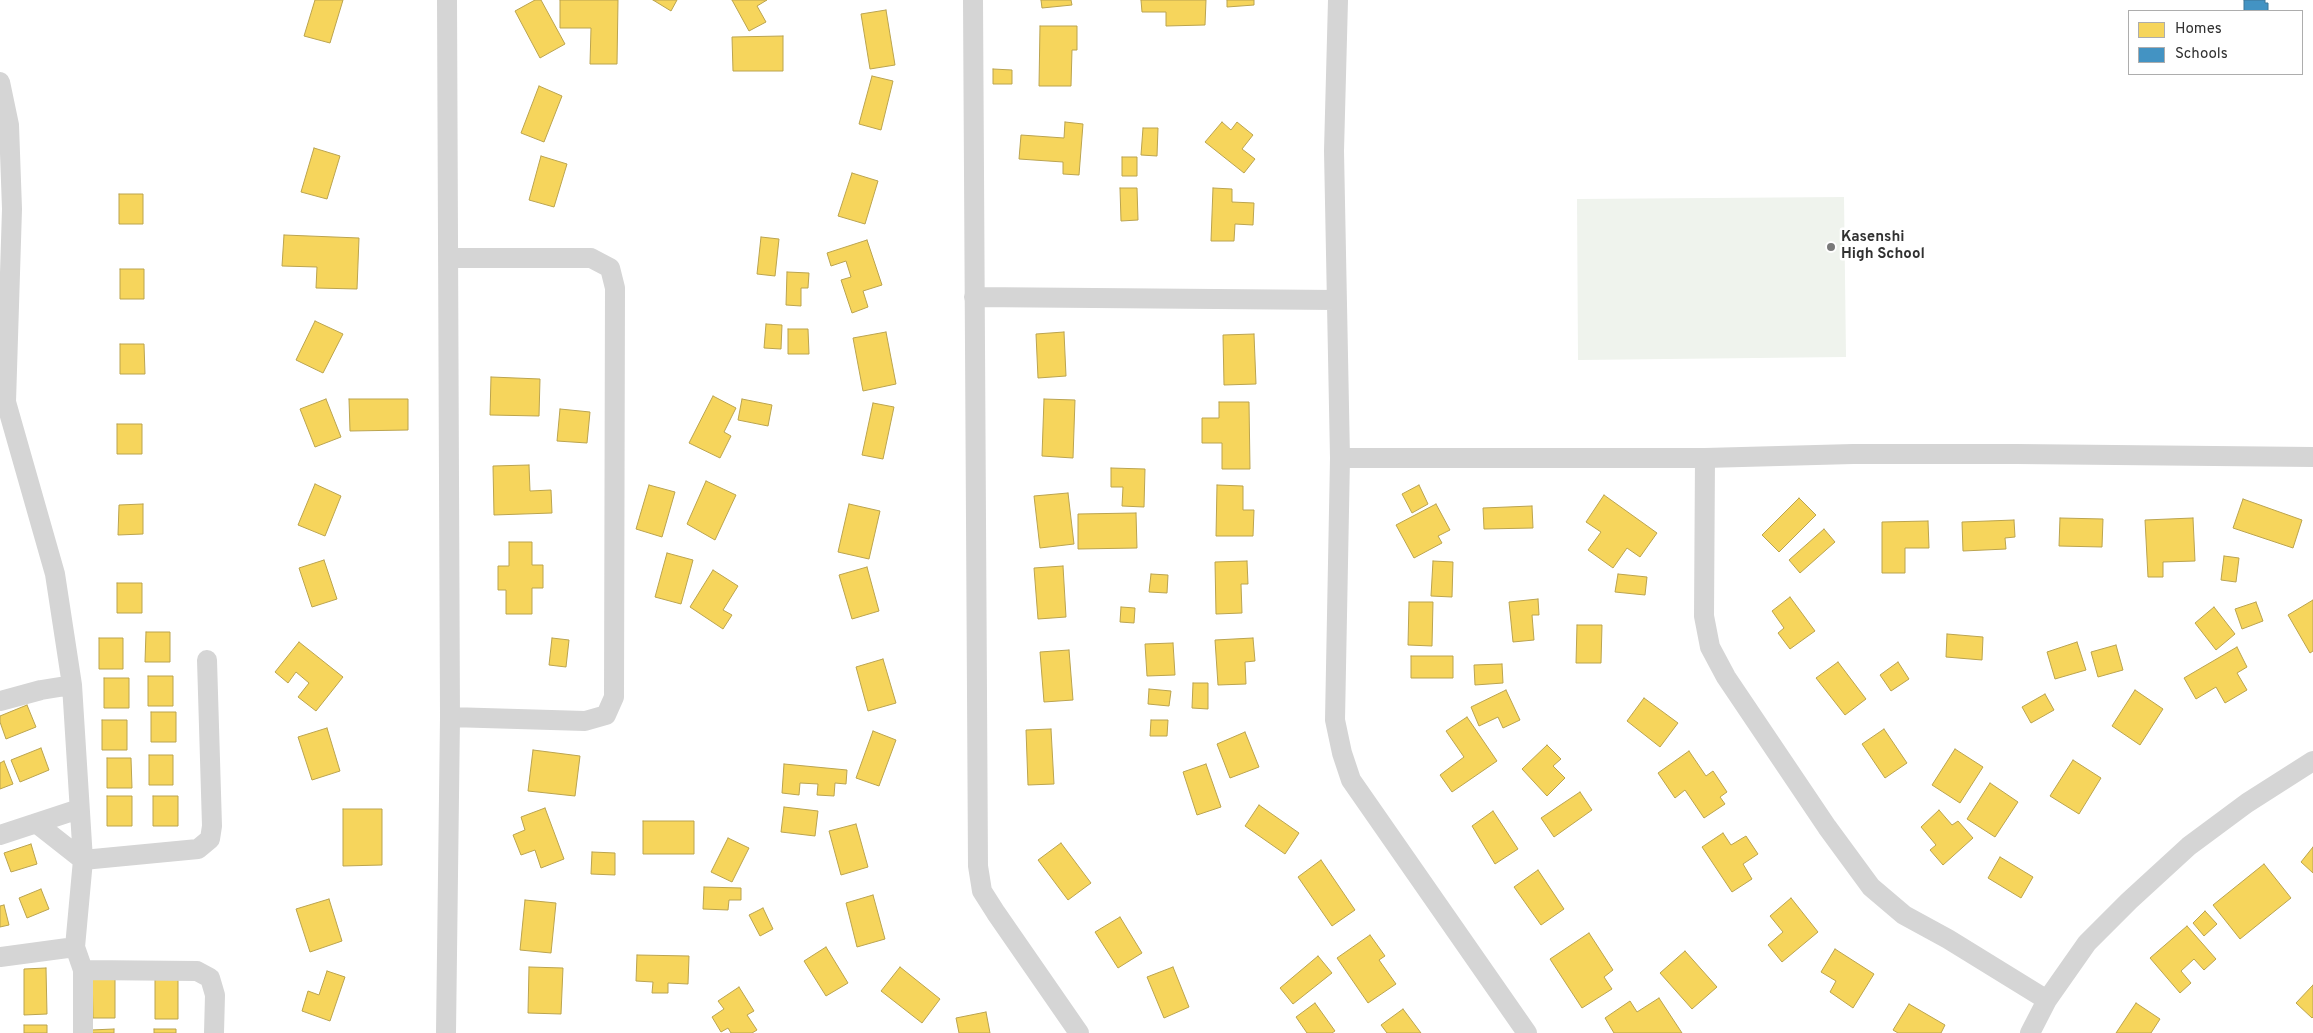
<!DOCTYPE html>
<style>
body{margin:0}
#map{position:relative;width:2313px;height:1033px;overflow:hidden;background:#fff;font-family:Overpass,sans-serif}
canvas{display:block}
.legend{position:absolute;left:2128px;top:10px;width:175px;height:65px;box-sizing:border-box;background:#fff;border:1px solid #adadad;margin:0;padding:6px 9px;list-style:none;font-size:15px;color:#313131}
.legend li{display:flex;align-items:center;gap:10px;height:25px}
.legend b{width:25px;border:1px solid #adadad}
</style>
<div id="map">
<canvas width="2313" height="1033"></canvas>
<ul class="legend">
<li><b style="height:14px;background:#f6d55c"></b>Homes</li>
<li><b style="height:14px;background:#4393c3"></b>Schools</li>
</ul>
</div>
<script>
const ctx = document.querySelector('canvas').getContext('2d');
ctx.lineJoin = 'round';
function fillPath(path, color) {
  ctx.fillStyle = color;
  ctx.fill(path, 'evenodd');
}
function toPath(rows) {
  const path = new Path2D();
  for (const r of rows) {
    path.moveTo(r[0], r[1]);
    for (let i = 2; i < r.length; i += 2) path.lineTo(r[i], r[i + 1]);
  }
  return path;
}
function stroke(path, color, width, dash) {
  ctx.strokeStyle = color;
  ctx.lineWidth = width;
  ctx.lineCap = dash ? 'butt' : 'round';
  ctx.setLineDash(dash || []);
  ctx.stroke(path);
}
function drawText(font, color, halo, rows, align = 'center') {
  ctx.font = font + ' Overpass,sans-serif';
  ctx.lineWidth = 5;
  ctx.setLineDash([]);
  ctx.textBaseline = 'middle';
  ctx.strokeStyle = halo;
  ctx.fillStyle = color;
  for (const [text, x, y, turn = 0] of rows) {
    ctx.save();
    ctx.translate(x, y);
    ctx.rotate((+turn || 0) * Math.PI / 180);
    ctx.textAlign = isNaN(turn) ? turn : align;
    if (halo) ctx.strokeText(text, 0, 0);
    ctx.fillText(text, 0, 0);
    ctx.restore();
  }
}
fillPath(toPath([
 [1844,197,1846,357,1578,360,1577,199]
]), '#eff3ed');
const homes = toPath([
 [315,0,343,0,330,43,304,36,315,0],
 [535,0,541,0,565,44,540,58,515,11,535,0],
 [560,0,618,0,617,64,590,64,591,28,560,28,560,0],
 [653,0,677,0,671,11,653,0],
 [732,0,767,0,757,6,766,22,749,31,732,0],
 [1041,0,1071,0,1072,5,1042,8,1041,0],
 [1141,0,1206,0,1205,25,1166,26,1166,12,1142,12,1141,0],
 [1227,0,1254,0,1254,5,1227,7,1227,0],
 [886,10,895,65,870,69,861,14,886,10],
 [1040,26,1077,26,1077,50,1072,50,1071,86,1039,86,1040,26],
 [783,36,783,71,733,71,732,37,783,36],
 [993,69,1012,70,1012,84,993,84,993,69],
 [872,76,893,81,881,130,859,124,872,76],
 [539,86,562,96,544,142,521,133,539,86],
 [1065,122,1083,124,1079,175,1063,174,1063,162,1019,159,1021,135,1064,138,1065,122],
 [1222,122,1231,130,1237,122,1253,135,1242,149,1255,159,1244,173,1205,142,1222,122],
 [1143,128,1158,128,1157,156,1141,155,1143,128],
 [314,148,340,156,327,199,301,192,314,148],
 [541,156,567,164,554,207,529,200,541,156],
 [1122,157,1137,157,1137,176,1122,176,1122,157],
 [852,173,878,181,865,224,838,216,852,173],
 [1120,188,1137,188,1138,220,1121,221,1120,188],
 [1213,188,1232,189,1232,202,1254,203,1253,225,1235,224,1234,241,1211,241,1213,188],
 [119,194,143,194,143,224,119,224,119,194],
 [284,235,359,238,357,289,316,288,317,267,282,266,284,235],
 [761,237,779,239,775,276,757,274,761,237],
 [867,240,882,285,863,291,868,307,852,313,841,280,851,277,846,261,831,266,827,253,867,240],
 [120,269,144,269,144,299,120,299,120,269],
 [787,272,809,273,808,288,801,288,801,306,786,305,787,272],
 [315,321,343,334,323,373,296,360,315,321],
 [766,324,782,325,781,349,764,348,766,324],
 [788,329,808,329,809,354,788,354,788,329],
 [886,332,896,384,863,391,853,338,886,332],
 [1064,332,1066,376,1038,378,1036,334,1064,332],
 [1254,334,1256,384,1224,385,1223,335,1254,334],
 [120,344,144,344,145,374,120,374,120,344],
 [491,377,540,379,539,416,490,415,491,377],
 [713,396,736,408,724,432,731,436,720,458,689,443,713,396],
 [326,399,341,437,315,447,300,409,326,399],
 [349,399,408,399,408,430,350,431,349,399],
 [742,399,772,405,768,426,738,420,742,399],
 [1044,399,1075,400,1073,458,1042,456,1044,399],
 [1219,402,1249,402,1250,469,1222,469,1222,443,1202,443,1202,418,1219,418,1219,402],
 [873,403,894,407,883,459,862,455,873,403],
 [560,409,590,412,587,443,557,441,560,409],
 [117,424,142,424,142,454,117,454,117,424],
 [529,465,530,491,551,490,552,513,494,515,493,466,529,465],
 [1111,468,1145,469,1144,507,1122,506,1123,487,1111,487,1111,468],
 [706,481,736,495,715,540,687,524,706,481],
 [315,484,341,496,325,536,298,525,315,484],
 [649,485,675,492,662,537,636,529,649,485],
 [1217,485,1243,486,1243,510,1254,510,1253,536,1216,536,1217,485],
 [1419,485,1428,504,1412,513,1402,494,1419,485],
 [1068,493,1074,544,1040,548,1034,496,1068,493],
 [1604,495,1657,533,1640,557,1627,548,1613,568,1588,550,1601,532,1586,522,1604,495],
 [1799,498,1816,515,1779,552,1762,535,1799,498],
 [2243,499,2302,520,2293,548,2233,528,2243,499],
 [143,504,143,534,118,535,119,505,143,504],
 [849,504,880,511,869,559,838,552,849,504],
 [1436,504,1450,530,1438,536,1442,543,1414,558,1396,525,1436,504],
 [1532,506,1533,528,1484,529,1483,508,1532,506],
 [1136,513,1137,548,1078,549,1078,514,1136,513],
 [2060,518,2103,519,2102,547,2059,546,2060,518],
 [2193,518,2195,561,2163,562,2163,577,2148,577,2145,520,2193,518],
 [2014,520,2015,537,2005,538,2006,549,1963,551,1962,522,2014,520],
 [1928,521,1929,548,1905,548,1905,573,1882,573,1882,522,1928,521],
 [1824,529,1835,542,1800,573,1789,560,1824,529],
 [509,542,532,542,532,565,543,565,543,588,532,588,532,614,506,614,506,590,498,590,498,566,509,566,509,542],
 [667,553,693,560,681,604,655,597,667,553],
 [2224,556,2239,558,2236,582,2221,580,2224,556],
 [324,560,337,599,312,607,299,568,324,560],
 [1247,561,1248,584,1241,584,1242,613,1216,614,1215,562,1247,561],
 [1433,561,1453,562,1452,597,1431,596,1433,561],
 [1063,566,1066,617,1038,619,1034,568,1063,566],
 [867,567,879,611,852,619,839,575,867,567],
 [713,570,738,586,723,610,732,615,723,629,690,607,713,570],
 [1151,574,1168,575,1167,593,1149,592,1151,574],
 [1618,574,1647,577,1645,595,1615,592,1618,574],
 [117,583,142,583,142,613,117,613,117,583],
 [1790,597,1815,631,1790,649,1778,633,1784,628,1772,611,1790,597],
 [1538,599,1539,615,1532,615,1534,640,1513,642,1509,602,1538,599],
 [2313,600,2313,651,2310,653,2288,615,2313,600],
 [1409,602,1433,602,1432,646,1408,645,1409,602],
 [2256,602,2263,621,2242,629,2235,609,2256,602],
 [1121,607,1135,608,1134,623,1120,622,1121,607],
 [2214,607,2235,634,2216,650,2195,623,2214,607],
 [1577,625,1602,625,1601,663,1576,663,1577,625],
 [146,632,170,632,170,662,145,662,146,632],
 [1947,634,1983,637,1982,660,1946,657,1947,634],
 [99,638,123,638,123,669,99,669,99,638],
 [552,638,569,640,566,667,549,665,552,638],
 [1253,638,1255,661,1245,662,1246,684,1218,685,1215,640,1253,638],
 [299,642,343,677,316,711,298,697,309,683,296,672,288,683,275,672,299,642],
 [2077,642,2086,670,2055,679,2047,652,2077,642],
 [1173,643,1175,675,1147,676,1145,644,1173,643],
 [2116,645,2123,670,2098,677,2091,652,2116,645],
 [2237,647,2247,667,2237,673,2247,690,2225,703,2216,687,2196,699,2184,678,2237,647],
 [1069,650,1073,700,1044,702,1040,652,1069,650],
 [1411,656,1453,656,1453,678,1411,678,1411,656],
 [883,659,896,703,868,711,856,667,883,659],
 [1838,662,1866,699,1845,715,1816,678,1838,662],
 [1898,662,1909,679,1891,691,1880,675,1898,662],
 [1502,664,1503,683,1475,685,1474,665,1502,664],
 [148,676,173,676,173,706,148,706,148,676],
 [104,678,129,678,129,708,104,708,104,678],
 [1193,683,1208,683,1208,709,1192,708,1193,683],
 [1149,689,1171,691,1169,706,1148,704,1149,689],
 [1506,690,1520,720,1503,728,1498,717,1479,726,1471,707,1506,690],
 [2135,690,2163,709,2140,745,2112,726,2135,690],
 [2045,694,2054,710,2031,723,2022,707,2045,694],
 [1644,698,1678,723,1660,747,1627,721,1644,698],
 [27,705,36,727,6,739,0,722,0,716,27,705],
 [151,712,176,712,176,742,151,742,151,712],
 [1467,717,1497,761,1452,792,1440,775,1464,757,1446,731,1467,717],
 [102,720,127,720,127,750,102,750,102,720],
 [1151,720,1168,720,1167,736,1150,736,1151,720],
 [327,728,340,771,312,780,298,737,327,728],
 [1051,729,1054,784,1028,785,1026,730,1051,729],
 [1884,729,1907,763,1885,778,1862,744,1884,729],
 [873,731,896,740,879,786,856,778,873,731],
 [1245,732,1259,767,1230,778,1217,744,1245,732],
 [1547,745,1561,759,1553,766,1565,778,1547,796,1522,769,1547,745],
 [41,748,49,770,20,782,11,760,41,748],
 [1955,749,1983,767,1960,803,1932,785,1955,749],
 [533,750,580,756,575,796,528,791,533,750],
 [1689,751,1706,776,1713,771,1727,792,1720,797,1725,804,1704,818,1685,790,1675,798,1658,773,1689,751],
 [149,755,173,755,173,785,149,785,149,755],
 [107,758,131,758,132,788,107,788,107,758],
 [2073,760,2101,778,2079,814,2050,796,2073,760],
 [4,761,13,784,0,789,0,763,4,761],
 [784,764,847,770,846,784,835,783,834,796,817,795,818,784,800,783,799,795,782,793,784,764],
 [1206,764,1221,807,1197,815,1183,772,1206,764],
 [1990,783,2018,802,1995,837,1967,819,1990,783],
 [1580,792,1592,810,1554,837,1541,818,1580,792],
 [107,796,132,796,132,826,107,826,107,796],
 [153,796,178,796,178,826,153,826,153,796],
 [1259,805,1299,833,1285,854,1245,826,1259,805],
 [784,807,818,811,815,836,781,832,784,807],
 [545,808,564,859,541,868,535,850,521,855,513,835,525,830,521,817,545,808],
 [343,809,382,809,382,865,343,866,343,809],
 [1939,810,1952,825,1958,821,1973,838,1943,865,1930,850,1936,845,1921,827,1939,810],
 [1493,811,1518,849,1495,864,1472,826,1493,811],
 [643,821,694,821,694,854,643,854,643,821],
 [856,824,868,867,841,875,829,831,856,824],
 [1723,833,1731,845,1746,836,1758,854,1743,864,1752,879,1732,892,1702,847,1723,833],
 [728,838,749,848,732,882,711,872,728,838],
 [1061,843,1091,883,1068,900,1038,860,1061,843],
 [31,844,37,864,11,872,4,853,31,844],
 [2313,847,2313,873,2301,862,2313,847],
 [592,852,615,853,615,875,591,874,592,852],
 [2000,857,2033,877,2021,898,1988,878,2000,857],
 [1321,860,1355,910,1332,926,1298,877,1321,860],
 [2264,864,2291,898,2240,939,2213,905,2264,864],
 [1538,870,1564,909,1541,925,1514,887,1538,870],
 [704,887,741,888,741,900,729,900,728,910,703,909,704,887],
 [41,889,49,909,27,918,19,898,41,889],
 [873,895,885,939,857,947,846,903,873,895],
 [1791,898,1818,932,1782,962,1768,945,1783,932,1770,916,1791,898],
 [329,899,342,941,310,952,296,909,329,899],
 [525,900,556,903,551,953,520,950,525,900],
 [4,905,9,925,0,927,0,906,4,905],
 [763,908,773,929,760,936,749,915,763,908],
 [2205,911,2217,924,2204,936,2193,923,2205,911],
 [1120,917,1142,953,1118,968,1095,932,1120,917],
 [2187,926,2216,959,2204,970,2194,959,2181,971,2191,983,2180,993,2150,958,2187,926],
 [1589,933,1613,970,1604,977,1612,989,1582,1008,1550,959,1589,933],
 [1370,935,1385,956,1379,960,1396,984,1368,1003,1337,958,1370,935],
 [826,947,848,983,826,996,804,961,826,947],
 [1835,949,1874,974,1853,1008,1830,992,1836,981,1821,972,1835,949],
 [1685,951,1717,987,1692,1009,1660,973,1685,951],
 [637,955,689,956,688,984,668,983,668,993,652,993,653,982,636,981,637,955],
 [1318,956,1332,973,1293,1004,1280,988,1318,956],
 [529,967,563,968,561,1014,528,1013,529,967],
 [900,967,940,999,922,1023,881,991,900,967],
 [1173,967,1189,1007,1164,1018,1147,977,1173,967],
 [46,968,47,1014,24,1015,24,969,46,968],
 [327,971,345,977,330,1021,302,1011,308,991,319,995,327,971],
 [92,972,115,972,115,1018,93,1018,92,972],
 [155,973,178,973,178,1019,155,1019,155,973],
 [2313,985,2313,1017,2312,1018,2296,1003,2313,985],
 [739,987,754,1011,747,1015,757,1030,752,1033,731,1033,728,1028,721,1032,712,1017,724,1009,718,1001,739,987],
 [1659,998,1682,1033,1614,1033,1605,1018,1630,1001,1637,1012,1659,998],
 [1315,1003,1335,1031,1332,1033,1307,1033,1296,1017,1315,1003],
 [2136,1003,2160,1019,2151,1033,2116,1033,2136,1003],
 [1909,1004,1945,1025,1941,1033,1898,1033,1893,1030,1909,1004],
 [1403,1009,1421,1033,1387,1033,1381,1025,1403,1009],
 [986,1012,990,1033,959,1033,956,1018,986,1012],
 [24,1025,47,1025,47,1033,24,1033,24,1025],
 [114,1029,114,1033,91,1033,91,1030,114,1029],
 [154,1029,176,1029,176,1033,154,1033,154,1029]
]);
fillPath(homes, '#f6d55c');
stroke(homes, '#bba44f', 1);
const schools = toPath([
 [2244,0,2265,0,2265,3,2268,3,2268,11,2244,11,2244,0]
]);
fillPath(schools, '#4393c3');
stroke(schools, '#3e7697', 1);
stroke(toPath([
 [973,0,978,866,982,891,996,913,1079,1033],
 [1338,0,1334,151,1340,458,1335,720,1342,753,1351,780,1527,1033],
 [0,82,9,125,12,209,6,402,55,574,72,685,83,860,75,947,83,970,83,1033],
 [449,258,591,258,610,268,615,288,614,697,606,715,585,721,450,717],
 [974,297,1336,300],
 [1340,458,1705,458,1853,454,2017,454,2313,457],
 [1705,458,1704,616,1710,647,1726,677,1827,827,1871,887,1904,915,1948,939,2047,1000],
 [0,701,41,690,72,685],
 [36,823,83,860,198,849,210,839,212,826,207,660],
 [0,835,79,809],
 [0,957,75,947],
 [83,970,197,971,210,978,215,995,214,1033],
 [446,1033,450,717,447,0],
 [2030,1033,2047,1000,2087,943,2129,901,2189,846,2247,803,2313,761]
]), '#d5d5d5', 20);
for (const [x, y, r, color] of [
 [1831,247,5,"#797979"]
]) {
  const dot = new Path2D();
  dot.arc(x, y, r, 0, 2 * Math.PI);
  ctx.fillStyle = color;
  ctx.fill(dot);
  stroke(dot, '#fff', 2);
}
drawText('bold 15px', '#313131', '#fff', [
 ["Kasenshi",1841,238],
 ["High School",1841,255]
], 'left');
</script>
